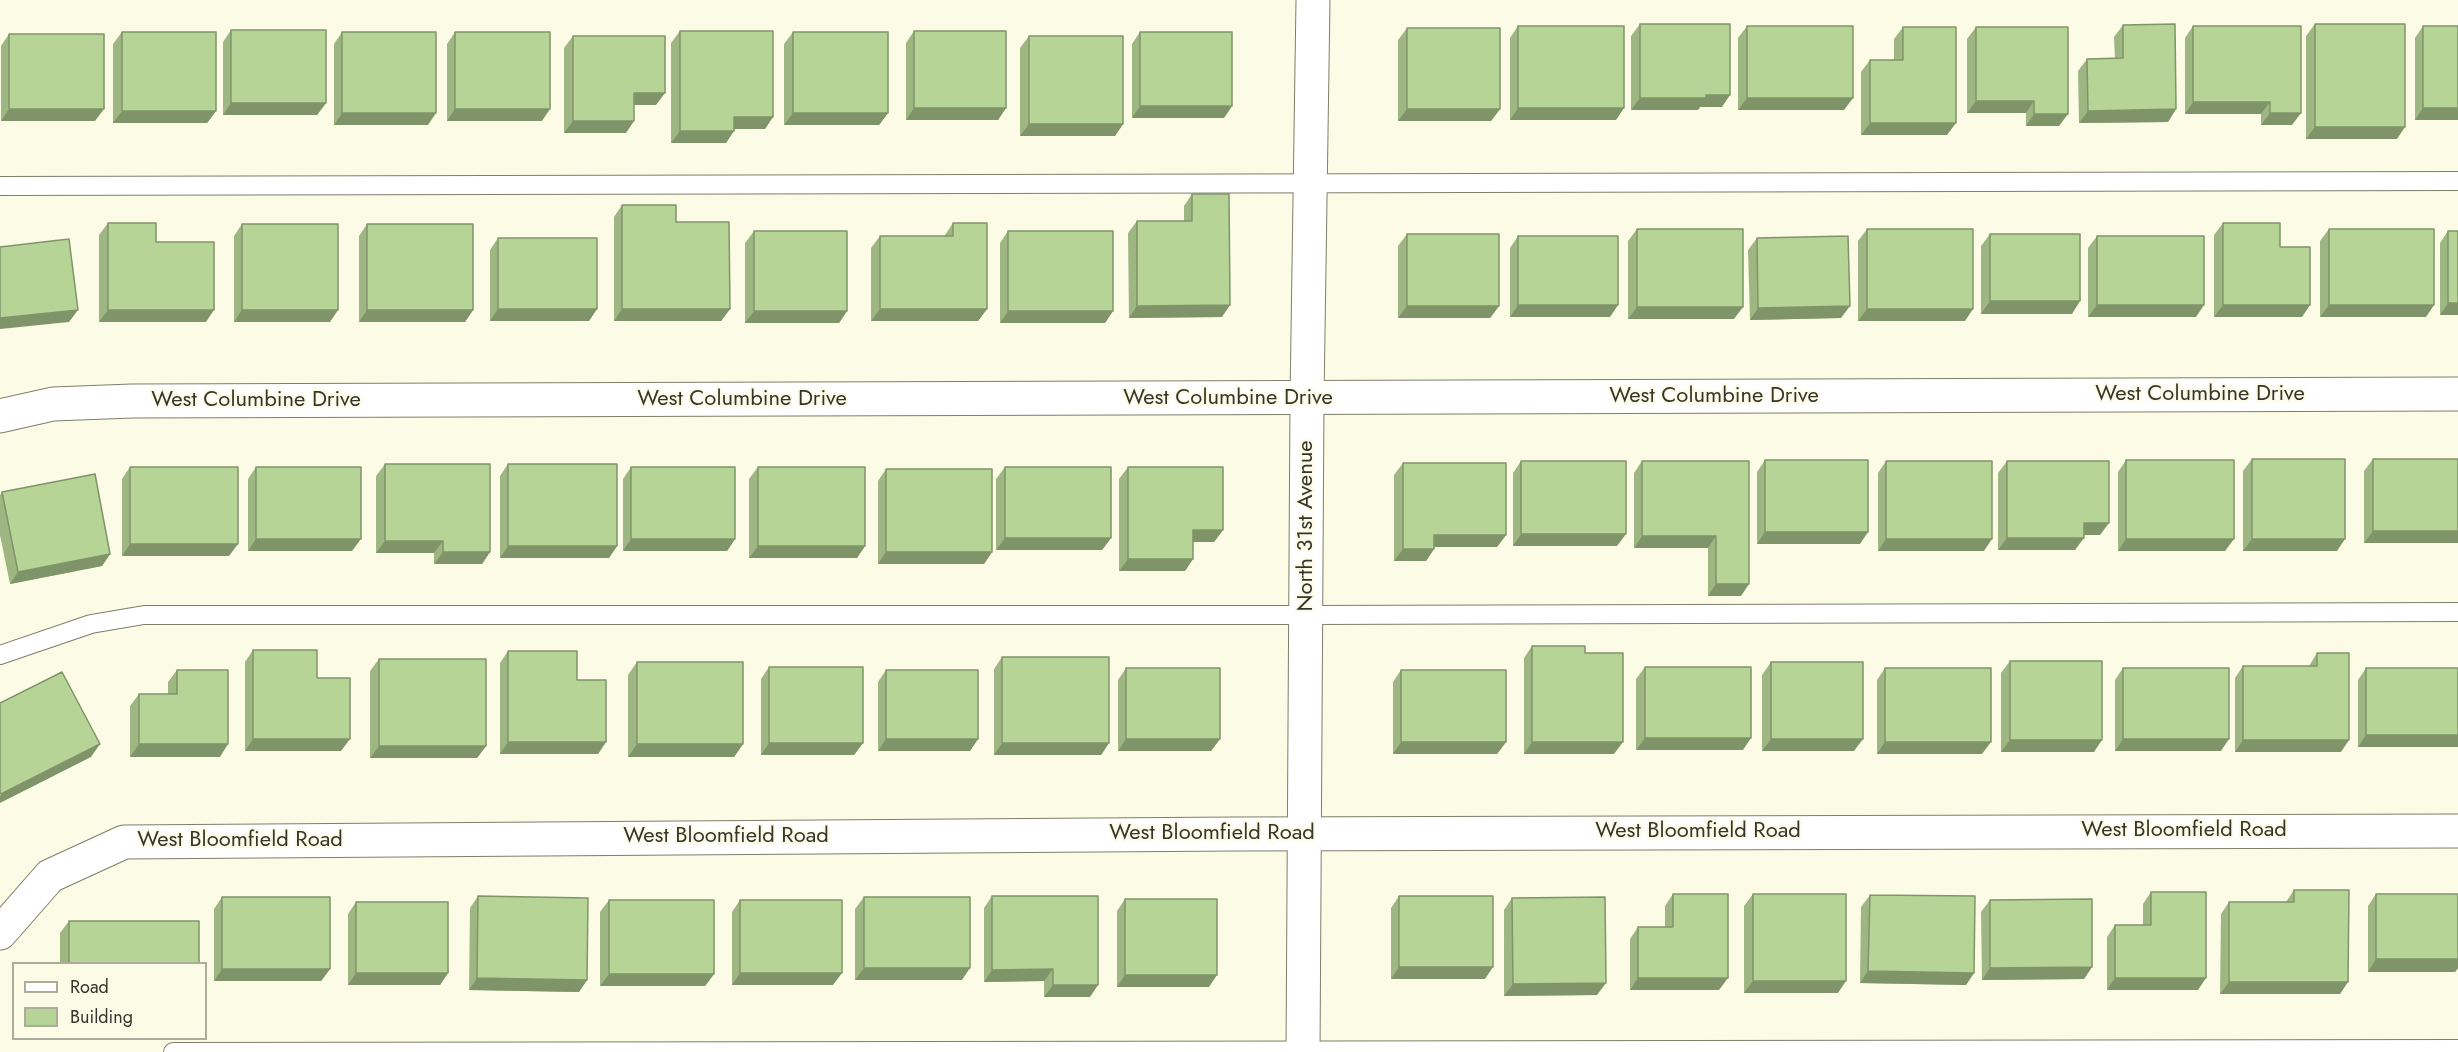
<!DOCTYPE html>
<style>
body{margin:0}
#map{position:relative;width:2458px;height:1052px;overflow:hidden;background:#fcfbe6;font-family:Jost,sans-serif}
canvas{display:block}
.legend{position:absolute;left:12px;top:962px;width:195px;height:78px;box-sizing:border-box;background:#fcfbe6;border:2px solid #acac9c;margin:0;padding:8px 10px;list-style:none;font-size:18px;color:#35352d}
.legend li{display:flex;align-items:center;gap:12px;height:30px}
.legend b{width:30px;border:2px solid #acac9c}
</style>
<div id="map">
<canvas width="2458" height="1052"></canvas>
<ul class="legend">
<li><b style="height:8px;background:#fff"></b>Road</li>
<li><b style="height:16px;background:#b7d497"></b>Building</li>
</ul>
</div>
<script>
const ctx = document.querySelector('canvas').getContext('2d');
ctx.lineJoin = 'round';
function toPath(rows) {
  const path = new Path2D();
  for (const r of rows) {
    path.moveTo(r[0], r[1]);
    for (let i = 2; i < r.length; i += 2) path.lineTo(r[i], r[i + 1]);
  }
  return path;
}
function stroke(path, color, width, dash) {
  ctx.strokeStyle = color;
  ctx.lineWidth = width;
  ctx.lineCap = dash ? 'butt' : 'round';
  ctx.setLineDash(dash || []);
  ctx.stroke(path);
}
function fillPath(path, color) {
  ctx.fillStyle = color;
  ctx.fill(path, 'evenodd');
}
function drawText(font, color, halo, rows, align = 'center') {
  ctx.font = font + ' Jost,sans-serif';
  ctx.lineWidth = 4.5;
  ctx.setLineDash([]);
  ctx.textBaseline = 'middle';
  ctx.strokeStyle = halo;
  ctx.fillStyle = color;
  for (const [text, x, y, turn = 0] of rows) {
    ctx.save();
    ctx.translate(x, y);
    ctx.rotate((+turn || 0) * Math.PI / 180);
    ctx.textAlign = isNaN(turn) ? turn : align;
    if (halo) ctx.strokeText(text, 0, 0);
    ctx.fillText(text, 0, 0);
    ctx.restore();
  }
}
const lane = toPath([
 [0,186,2458,181],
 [0,655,91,624,144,615,1306,615,2458,612],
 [173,1052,2458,1049]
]);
const street = toPath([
 [0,416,53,404,132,401,2458,394],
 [0,933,50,876,124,842,1235,834,2458,831]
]);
const secondary = toPath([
 [1303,1052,1307,399,1313,0]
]);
stroke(lane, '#7f7d6b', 20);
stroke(street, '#7f7d6b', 35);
stroke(secondary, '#7f7d6b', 35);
stroke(lane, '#fff', 18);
stroke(street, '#fff', 33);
stroke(secondary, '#fff', 33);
fillPath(toPath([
 [1640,24,1722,107,1700,107,1698,110,1631,110,1631,36],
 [2315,24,2397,139,2306,139,2306,36],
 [2123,25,2176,109,2168,122,2079,123,2078,71,2087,59,2115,59,2114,37],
 [1518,26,1616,120,1510,120,1510,38],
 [1747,26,1844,110,1738,110,1738,38],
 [2193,26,2292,125,2261,125,2261,114,2185,114,2185,38],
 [2423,26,2458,120,2415,120,2415,38],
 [1903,27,1947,135,1861,135,1861,72,1870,60,1894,60,1894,39],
 [1976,27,2059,126,2026,126,2026,113,1967,113,1967,39],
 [1407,28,1500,109,1491,121,1398,121,1398,40],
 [231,30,326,103,317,115,223,115,223,42],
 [680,31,773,117,765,129,734,129,726,143,671,143,671,43],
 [914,31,1006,108,998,120,906,120,906,43],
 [122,32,216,111,207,123,113,123,113,44],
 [342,32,428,125,334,125,334,44],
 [455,32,542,121,447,121,447,44],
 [793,32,888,113,879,125,784,125,784,44],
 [1140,32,1232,106,1224,118,1132,118,1132,44],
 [9,34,95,121,1,121,1,46],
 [573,36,656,105,634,105,626,133,564,133,564,48],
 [1029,36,1123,124,1115,136,1020,136,1020,48],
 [1192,194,1222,317,1129,318,1128,233,1137,221,1184,221,1184,206],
 [622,205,676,222,730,309,721,321,614,321,614,217],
 [108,223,156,242,206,322,99,322,99,235],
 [953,223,987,309,978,321,871,321,871,248,880,236,945,236,945,235],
 [2223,223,2280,247,2302,317,2214,317,2214,235],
 [242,224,330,322,234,322,234,236],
 [367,224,473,310,465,322,359,322,359,236],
 [1637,229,1734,319,1628,319,1628,241],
 [1867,229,1965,321,1858,321,1858,241],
 [2329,229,2426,317,2320,317,2320,241],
 [754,231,847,311,839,323,745,323,745,243],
 [1008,231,1113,311,1105,323,1000,323,1000,243],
 [2448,231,2458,315,2440,315,2440,243],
 [1407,234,1499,306,1490,318,1398,318,1398,246],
 [1990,234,2072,314,1981,314,1981,246],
 [1518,236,1610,317,1510,317,1510,248],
 [2097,236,2196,317,2088,317,2088,248],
 [498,238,597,309,589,321,490,321,490,250],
 [1757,238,1841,318,1750,320,1748,250],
 [2252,459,2337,551,2243,551,2243,471],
 [2373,459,2458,543,2364,543,2364,471],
 [1765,460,1860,544,1757,544,1757,472],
 [2126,460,2225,551,2118,551,2118,472],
 [1521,461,1617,546,1513,546,1513,473],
 [1642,461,1749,461,1741,596,1708,596,1708,548,1634,548,1634,473],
 [1886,461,1984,551,1878,551,1878,473],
 [2007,461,2100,535,2084,535,2075,550,1998,550,1998,473],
 [1403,463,1506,535,1497,547,1434,547,1434,549,1426,561,1394,561,1394,475],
 [385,464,490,552,482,564,434,564,434,553,376,553,376,476],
 [508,464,617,546,609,558,500,558,500,476],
 [130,467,229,556,122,556,122,479],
 [256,467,352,551,248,551,248,479],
 [631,467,735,539,727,551,623,551,623,479],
 [758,467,865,546,857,558,749,558,749,479],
 [1005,467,1111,538,1102,550,996,550,996,479],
 [1128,467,1223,530,1214,542,1193,542,1193,559,1185,571,1119,571,1119,479],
 [886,469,992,552,984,564,878,564,878,481],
 [2,492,110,554,102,566,10,584,0,535,0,495],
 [1532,646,1585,653,1614,754,1524,754,1524,658],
 [253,650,317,678,341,751,245,751,245,662],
 [508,651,577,680,606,742,598,754,500,754,500,663],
 [2317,653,2341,752,2235,752,2235,678,2243,666,2309,666],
 [1002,657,1109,743,1101,755,994,755,994,669],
 [379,659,486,746,477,758,370,758,370,671],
 [2010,661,2094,752,2001,752,2001,673],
 [637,662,743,744,734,757,628,757,628,675],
 [1771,662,1854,751,1762,751,1762,675],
 [769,667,863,743,854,755,761,755,761,679],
 [1645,667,1743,750,1636,750,1636,679],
 [1126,668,1220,739,1211,751,1118,751,1118,680],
 [1885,668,1982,754,1877,754,1877,680],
 [2123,668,2221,751,2115,751,2115,680],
 [2366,668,2458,747,2358,747,2358,680],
 [177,670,220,757,130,757,130,706,139,694,168,694,168,682],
 [886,670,978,739,970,751,878,751,878,682],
 [1401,670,1506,742,1497,754,1393,754,1393,682],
 [2294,890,2340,994,2220,994,2221,914,2229,902,2286,902],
 [2151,892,2198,990,2107,990,2107,937,2115,925,2143,925,2143,904],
 [1673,894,1719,990,1630,990,1630,939,1638,927,1665,927,1665,906],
 [1753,894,1838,993,1744,993,1744,906],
 [2376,894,2458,894,2458,968,2455,972,2368,972,2368,906],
 [1870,895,1974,973,1966,985,1860,983,1861,907],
 [478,896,587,980,579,992,469,990,470,908],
 [992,896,1090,997,1044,997,1044,981,984,982,984,908],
 [1399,896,1485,979,1391,979,1391,908],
 [222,897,330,969,321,981,214,981,214,909],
 [864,897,962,980,855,980,855,909],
 [1512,898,1597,995,1504,996,1504,910],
 [1125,899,1209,987,1117,987,1117,911],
 [609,900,714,974,705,986,600,986,600,912],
 [740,900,833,985,732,985,732,912],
 [1990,900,2092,967,2084,979,1982,980,1981,912],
 [356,902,448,973,440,985,348,985,348,914],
 [69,921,199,963,60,963,60,933]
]), '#9db682');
fillPath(toPath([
 [634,93,665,93,656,105,626,105],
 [1706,95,1730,95,1722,107,1700,107,1698,110,1631,110,1640,98],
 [1747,98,1853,98,1844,110,1738,110],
 [1976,101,2034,101,2026,113,1967,113],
 [2193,102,2270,102,2261,114,2185,114],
 [231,103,326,103,317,115,223,115],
 [1140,106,1232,106,1224,118,1132,118],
 [914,108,1006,108,998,120,906,120],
 [1518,108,1624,108,1616,120,1510,120],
 [2423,108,2458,108,2458,120,2415,120],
 [9,109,104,109,95,121,1,121],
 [455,109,550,109,542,121,447,121],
 [1407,109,1500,109,1491,121,1398,121],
 [2176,109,2168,122,2079,123,2088,111],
 [122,111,216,111,207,123,113,123],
 [342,113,436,113,428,125,334,125],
 [793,113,888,113,879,125,784,125],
 [2270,113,2301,113,2292,125,2261,125],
 [2034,114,2068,114,2059,126,2026,126],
 [734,117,773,117,765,129,726,129],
 [573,121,634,121,626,133,564,133],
 [1870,123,1956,123,1947,135,1861,135],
 [1029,124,1123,124,1115,136,1020,136],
 [2315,127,2405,127,2397,139,2306,139],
 [680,131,734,131,726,143,671,143],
 [1990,301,2080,301,2072,314,1981,314],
 [2448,303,2458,303,2458,315,2440,315],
 [1230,305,1222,317,1129,318,1137,306],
 [1518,305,1618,305,1610,317,1510,317],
 [2097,305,2204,305,2196,317,2088,317],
 [2223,305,2310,305,2302,317,2214,317],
 [2329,305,2434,305,2426,317,2320,317],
 [1407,306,1499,306,1490,318,1398,318],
 [1850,306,1841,318,1750,320,1758,308],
 [1637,307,1743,307,1734,319,1628,319],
 [498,309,597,309,589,321,490,321],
 [622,309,730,309,721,321,614,321],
 [880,309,987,309,978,321,871,321],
 [1867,309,1973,309,1965,321,1858,321],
 [78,310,69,322,0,329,0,318],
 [108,310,214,310,206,322,99,322],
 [242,310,338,310,330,322,234,322],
 [367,310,473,310,465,322,359,322],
 [754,311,847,311,839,323,745,323],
 [1008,311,1113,311,1105,323,1000,323],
 [2084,523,2109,523,2100,535,2075,535],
 [1193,530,1223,530,1214,542,1185,542],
 [2373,531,2458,531,2458,543,2364,543],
 [1765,532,1868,532,1860,544,1757,544],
 [1521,534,1626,534,1617,546,1513,546],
 [1434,535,1506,535,1497,547,1426,547],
 [1642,536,1716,536,1708,548,1634,548],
 [1005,538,1111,538,1102,550,996,550],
 [2007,538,2084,538,2075,550,1998,550],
 [256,539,361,539,352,551,248,551],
 [631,539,735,539,727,551,623,551],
 [1886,539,1992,539,1984,551,1878,551],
 [2126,539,2234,539,2225,551,2118,551],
 [2252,539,2345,539,2337,551,2243,551],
 [385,541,443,541,434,553,376,553],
 [130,544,238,544,229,556,122,556],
 [508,546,617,546,609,558,500,558],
 [758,546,865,546,857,558,749,558],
 [1403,549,1434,549,1426,561,1394,561],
 [443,552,490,552,482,564,434,564],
 [886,552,992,552,984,564,878,564],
 [110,554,102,566,10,584,18,572],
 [1128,559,1193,559,1185,571,1119,571],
 [1716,584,1749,584,1741,596,1708,596],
 [2366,735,2458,735,2458,747,2358,747],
 [1645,738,1751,738,1743,750,1636,750],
 [253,739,350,739,341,751,245,751],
 [886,739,978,739,970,751,878,751],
 [1126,739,1220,739,1211,751,1118,751],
 [1771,739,1863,739,1854,751,1762,751],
 [2123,739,2229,739,2221,751,2115,751],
 [2010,740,2102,740,2094,752,2001,752],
 [2243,740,2349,740,2341,752,2235,752],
 [508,742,606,742,598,754,500,754],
 [1401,742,1506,742,1497,754,1393,754],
 [1532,742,1623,742,1614,754,1524,754],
 [1885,742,1991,742,1982,754,1877,754],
 [769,743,863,743,854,755,761,755],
 [1002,743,1109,743,1101,755,994,755],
 [100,744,91,757,0,803,0,796,1,794],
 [139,744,228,744,220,757,130,757],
 [637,744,743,744,734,757,628,757],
 [379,746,486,746,477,758,370,758],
 [2376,959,2458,959,2458,968,2455,972,2368,972],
 [1399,967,1493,967,1485,979,1391,979],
 [2092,967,2084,979,1982,980,1990,968],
 [864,968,970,968,962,980,855,980],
 [222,969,330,969,321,981,214,981],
 [1053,969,1044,981,984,982,992,970],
 [1868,971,1974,973,1966,985,1860,983],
 [356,973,448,973,440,985,348,985],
 [740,973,842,973,833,985,732,985],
 [609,974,714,974,705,986,600,986],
 [1125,975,1217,975,1209,987,1117,987],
 [477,978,587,980,579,992,469,990],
 [1638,978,1728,978,1719,990,1630,990],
 [2115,978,2206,978,2198,990,2107,990],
 [1753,981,1846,981,1838,993,1744,993],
 [2229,982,2348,982,2340,994,2220,994],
 [1606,983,1597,995,1504,996,1513,984],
 [1053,985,1098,985,1090,997,1044,997]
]), '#80946a');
const building = toPath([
 [1640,24,1730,24,1730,95,1706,95,1706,98,1640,98,1640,24],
 [2175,24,2176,109,2088,111,2087,59,2123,58,2123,25,2175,24],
 [2315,24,2405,24,2405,127,2315,127,2315,24],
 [1518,26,1624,26,1624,108,1518,108,1518,26],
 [1747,26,1853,26,1853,98,1747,98,1747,26],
 [2193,26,2301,26,2301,113,2270,113,2270,102,2193,102,2193,26],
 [2423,26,2458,26,2458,108,2423,108,2423,26],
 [1903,27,1956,27,1956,123,1870,123,1870,60,1903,60,1903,27],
 [1976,27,2068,27,2068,114,2034,114,2034,101,1976,101,1976,27],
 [1407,28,1500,28,1500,109,1407,109,1407,28],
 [231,30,326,30,326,103,231,103,231,30],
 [680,31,773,31,773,117,734,117,734,131,680,131,680,31],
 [914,31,1006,31,1006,108,914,108,914,31],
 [122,32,216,32,216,111,122,111,122,32],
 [342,32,436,32,436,113,342,113,342,32],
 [455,32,550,32,550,109,455,109,455,32],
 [793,32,888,32,888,113,793,113,793,32],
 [1140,32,1232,32,1232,106,1140,106,1140,32],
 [9,34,104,34,104,109,9,109,9,34],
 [573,36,665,36,665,93,634,93,634,121,573,121,573,36],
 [1029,36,1123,36,1123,124,1029,124,1029,36],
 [1192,194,1229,194,1230,305,1137,306,1137,221,1192,221,1192,194],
 [622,205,676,205,676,222,729,222,730,309,622,309,622,205],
 [108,223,156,223,156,242,214,242,214,310,108,310,108,223],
 [953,223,987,223,987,309,880,309,880,236,953,236,953,223],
 [2223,223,2280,223,2280,247,2310,247,2310,305,2223,305,2223,223],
 [242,224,338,224,338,310,242,310,242,224],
 [367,224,473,224,473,310,367,310,367,224],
 [1637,229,1743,229,1743,307,1637,307,1637,229],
 [1867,229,1973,229,1973,309,1867,309,1867,229],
 [2329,229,2434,229,2434,305,2329,305,2329,229],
 [754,231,847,231,847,311,754,311,754,231],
 [1008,231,1113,231,1113,311,1008,311,1008,231],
 [2448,231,2458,231,2458,303,2448,303,2448,231],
 [1407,234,1499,234,1499,306,1407,306,1407,234],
 [1990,234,2080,234,2080,301,1990,301,1990,234],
 [1518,236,1618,236,1618,305,1518,305,1518,236],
 [1848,236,1850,306,1758,308,1757,238,1848,236],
 [2097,236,2204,236,2204,305,2097,305,2097,236],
 [498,238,597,238,597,309,498,309,498,238],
 [69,239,78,310,0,318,0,247,69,239],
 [2252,459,2345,459,2345,539,2252,539,2252,459],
 [2373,459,2458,459,2458,531,2373,531,2373,459],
 [1765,460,1868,460,1868,532,1765,532,1765,460],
 [2126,460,2234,460,2234,539,2126,539,2126,460],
 [1521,461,1626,461,1626,534,1521,534,1521,461],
 [1642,461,1749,461,1749,584,1716,584,1716,536,1642,536,1642,461],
 [1886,461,1992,461,1992,539,1886,539,1886,461],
 [2007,461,2109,461,2109,523,2084,523,2084,538,2007,538,2007,461],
 [1403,463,1506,463,1506,535,1434,535,1434,549,1403,549,1403,463],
 [385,464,490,464,490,552,443,552,443,541,385,541,385,464],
 [508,464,617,464,617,546,508,546,508,464],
 [130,467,238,467,238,544,130,544,130,467],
 [256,467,361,467,361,539,256,539,256,467],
 [631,467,735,467,735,539,631,539,631,467],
 [758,467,865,467,865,546,758,546,758,467],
 [1005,467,1111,467,1111,538,1005,538,1005,467],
 [1128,467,1223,467,1223,530,1193,530,1193,559,1128,559,1128,467],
 [886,469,992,469,992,552,886,552,886,469],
 [95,474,110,554,18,572,2,492,95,474],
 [1532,646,1585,646,1585,653,1623,653,1623,742,1532,742,1532,646],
 [253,650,317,650,317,678,350,678,350,739,253,739,253,650],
 [508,651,577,651,577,680,606,680,606,742,508,742,508,651],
 [2317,653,2349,653,2349,740,2243,740,2243,666,2317,666,2317,653],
 [1002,657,1109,657,1109,743,1002,743,1002,657],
 [379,659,486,659,486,746,379,746,379,659],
 [2010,661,2102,661,2102,740,2010,740,2010,661],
 [637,662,743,662,743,744,637,744,637,662],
 [1771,662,1863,662,1863,739,1771,739,1771,662],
 [769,667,863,667,863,743,769,743,769,667],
 [1645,667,1751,667,1751,738,1645,738,1645,667],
 [1126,668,1220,668,1220,739,1126,739,1126,668],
 [1885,668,1991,668,1991,742,1885,742,1885,668],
 [2123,668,2229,668,2229,739,2123,739,2123,668],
 [2366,668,2458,668,2458,735,2366,735,2366,668],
 [177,670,228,670,228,744,139,744,139,694,177,694,177,670],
 [886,670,978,670,978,739,886,739,886,670],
 [1401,670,1506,670,1506,742,1401,742,1401,670],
 [62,672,100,744,1,794,0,792,0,703,62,672],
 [2294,890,2349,890,2348,982,2229,982,2229,902,2294,902,2294,890],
 [2151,892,2206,892,2206,978,2115,978,2115,925,2151,925,2151,892],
 [1673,894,1728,894,1728,978,1638,978,1638,927,1673,927,1673,894],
 [1753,894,1846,894,1846,981,1753,981,1753,894],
 [2376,894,2458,894,2458,959,2376,959,2376,894],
 [1870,895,1975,896,1974,973,1868,971,1870,895],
 [478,896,588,898,587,980,477,978,478,896],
 [992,896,1098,896,1098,985,1053,985,1053,969,992,970,992,896],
 [1399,896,1493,896,1493,967,1399,967,1399,896],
 [222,897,330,897,330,969,222,969,222,897],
 [864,897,970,897,970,968,864,968,864,897],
 [1605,897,1606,983,1513,984,1512,898,1605,897],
 [1125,899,1217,899,1217,975,1125,975,1125,899],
 [2092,899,2092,967,1990,968,1990,900,2092,899],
 [609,900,714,900,714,974,609,974,609,900],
 [740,900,842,900,842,973,740,973,740,900],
 [356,902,448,902,448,973,356,973,356,902],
 [69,921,199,921,199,963,69,963,69,921]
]);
fillPath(building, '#b7d497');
stroke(building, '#80946a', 1.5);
drawText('22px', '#35352d', '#fcfbe6', [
 ["West Columbine Drive",2200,395],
 ["West Columbine Drive",1714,397],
 ["West Columbine Drive",1228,399],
 ["West Columbine Drive",742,400],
 ["West Columbine Drive",256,401],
 ["North 31st Avenue",1307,526,-90],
 ["West Bloomfield Road",2184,831],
 ["West Bloomfield Road",1698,832],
 ["West Bloomfield Road",1212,834],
 ["West Bloomfield Road",726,837],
 ["West Bloomfield Road",240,841]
]);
</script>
